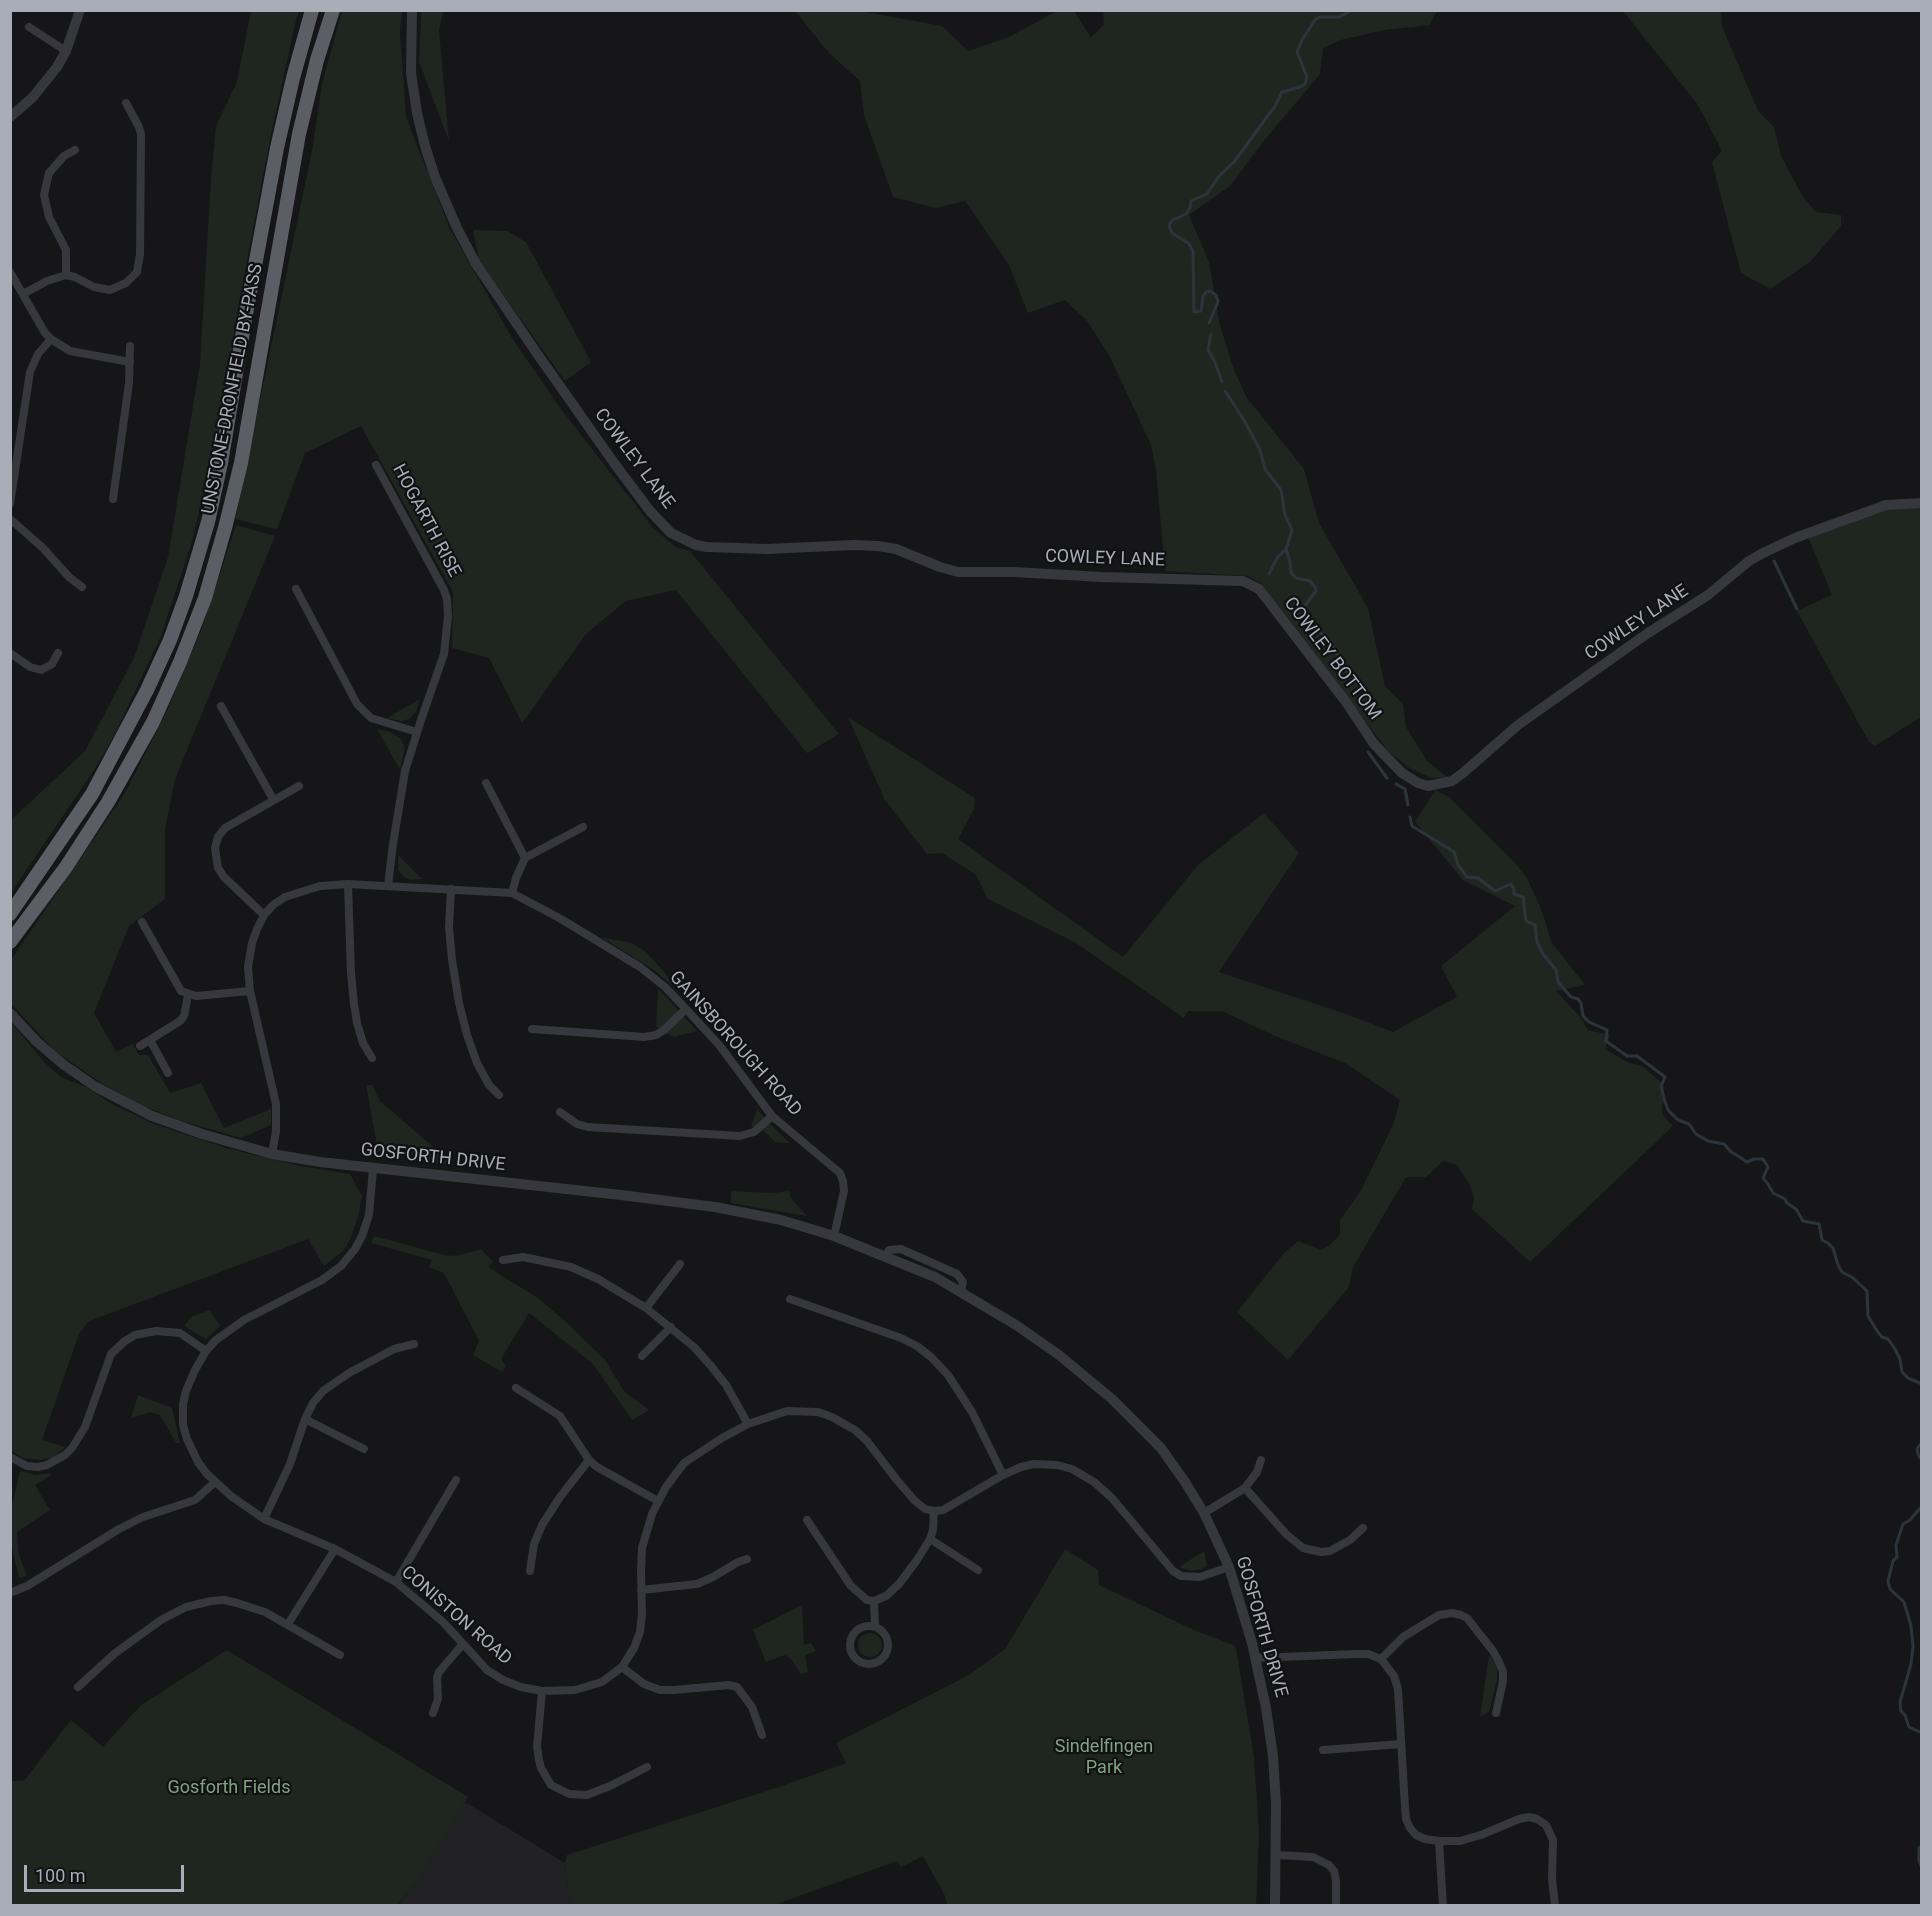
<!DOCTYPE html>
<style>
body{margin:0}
#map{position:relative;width:1932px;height:1916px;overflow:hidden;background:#161618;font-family:Roboto,sans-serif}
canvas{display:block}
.frame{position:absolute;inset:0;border:12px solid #a8adb8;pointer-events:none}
.scale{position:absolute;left:24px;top:1865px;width:160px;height:27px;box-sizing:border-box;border:3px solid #a8adb8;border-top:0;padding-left:8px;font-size:18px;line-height:21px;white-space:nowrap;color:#a8adb8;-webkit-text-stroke:4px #111113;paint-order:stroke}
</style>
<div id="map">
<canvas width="1932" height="1916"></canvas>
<div class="frame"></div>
<div class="scale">100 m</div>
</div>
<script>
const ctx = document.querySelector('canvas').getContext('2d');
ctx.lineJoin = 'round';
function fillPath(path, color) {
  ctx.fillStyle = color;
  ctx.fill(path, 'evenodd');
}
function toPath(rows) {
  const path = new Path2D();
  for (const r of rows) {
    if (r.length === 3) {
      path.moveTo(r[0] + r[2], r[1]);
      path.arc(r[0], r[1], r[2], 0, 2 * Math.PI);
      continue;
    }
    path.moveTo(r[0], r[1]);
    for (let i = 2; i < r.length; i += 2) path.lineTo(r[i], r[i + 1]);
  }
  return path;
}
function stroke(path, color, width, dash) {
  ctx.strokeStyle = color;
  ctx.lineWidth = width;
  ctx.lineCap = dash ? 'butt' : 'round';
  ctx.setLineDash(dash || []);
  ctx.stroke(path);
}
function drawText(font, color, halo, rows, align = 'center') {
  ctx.font = font + ' Roboto,sans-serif';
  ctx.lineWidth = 4.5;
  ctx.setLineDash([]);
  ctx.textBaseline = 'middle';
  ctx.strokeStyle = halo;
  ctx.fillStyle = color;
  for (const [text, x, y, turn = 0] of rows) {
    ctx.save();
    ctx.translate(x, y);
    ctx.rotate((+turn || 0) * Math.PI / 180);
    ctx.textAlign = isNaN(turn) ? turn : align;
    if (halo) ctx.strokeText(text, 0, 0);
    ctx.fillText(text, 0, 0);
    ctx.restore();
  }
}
fillPath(toPath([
 [465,1802,565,1863,568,1891,577,1905,397,1906,417,1882]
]), '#222225');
fillPath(toPath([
 [251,11,300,11,296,20,269,144,240,298,217,441,191,545,161,636,114,736,98,764,11,893,11,820,85,751,134,658,168,557,200,364,211,178,216,126,237,82],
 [342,11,402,11,400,32,406,117,450,229,512,338,558,405,654,529,676,547,690,551,839,734,807,753,676,590,626,601,586,634,522,723,489,658,452,648,453,592,361,426,305,453,277,529,235,519,312,151,322,84],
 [421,11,443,11,439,30,449,141,419,62],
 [795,11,860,11,942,26,968,51,1009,37,1057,11,1074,11,1091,38,1104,24,1103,11,1437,11,1430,25,1384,30,1341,40,1323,48,1320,74,1263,142,1230,186,1189,215,1209,262,1220,325,1234,370,1247,398,1304,469,1319,523,1368,608,1385,686,1403,704,1406,727,1427,761,1447,777,1431,778,1408,767,1388,751,1261,583,1248,576,1165,571,1156,470,1151,445,1109,355,1087,321,1065,300,1028,313,1009,265,965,201,936,208,893,197,864,115,860,81,829,53],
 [1623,11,1721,11,1722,26,1758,111,1774,127,1781,156,1803,197,1816,212,1841,215,1841,226,1810,262,1770,289,1741,273,1712,162,1722,151,1698,105],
 [473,230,507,231,526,242,591,362,565,381,479,261],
 [1921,508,1921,717,1875,746,1869,742,1797,611,1832,595,1808,537,1887,509],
 [236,525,275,536,175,779,165,829,165,899,129,926,94,1013,116,1052,133,1044,139,1055,148,1055,170,1093,201,1083,224,1128,271,1109,271,1125,241,1138,179,1120,141,1105,101,1083,55,1051,11,1004,11,960,125,793,166,713,202,628],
 [420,699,416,712,409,719,402,721,387,718],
 [848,717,975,798,974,809,958,839,1123,957,1198,865,1264,813,1299,853,1219,972,1343,1013,1393,1032,1457,997,1441,966,1515,906,1463,880,1415,822,1435,790,1448,796,1515,863,1527,878,1541,909,1552,943,1585,985,1556,991,1581,1018,1588,1030,1610,1035,1605,1049,1629,1063,1642,1066,1664,1085,1662,1114,1673,1126,1530,1262,1472,1209,1474,1198,1470,1185,1457,1165,1443,1161,1426,1177,1406,1177,1353,1267,1349,1287,1288,1360,1237,1312,1284,1253,1298,1241,1321,1250,1330,1245,1340,1234,1340,1220,1361,1190,1393,1125,1400,1100,1345,1063,1275,1036,1222,1011,1188,1011,1184,1018,1076,943,988,899,976,875,942,853,927,854,885,800],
 [377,729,390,732,400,738,404,745,404,753,400,770],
 [398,855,422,879,410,880,404,877,398,870],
 [601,937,632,943,646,952,666,974,672,985,651,968],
 [658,989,669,1000,697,1031,674,1037,656,1027],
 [10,1021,45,1063,61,1077,86,1087,110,1103,154,1124,226,1148,300,1166,350,1174,362,1196,358,1217,350,1240,343,1251,324,1266,308,1239,89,1321,79,1334,42,1440,65,1447,53,1458,38,1460,22,1458,11,1450],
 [366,1085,372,1085,380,1101,454,1165,426,1163,422,1155,378,1151],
 [757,1109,771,1125,790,1143,775,1142,765,1132,751,1126],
 [731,1191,773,1193,789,1191,791,1198,807,1216,731,1203],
 [374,1236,448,1256,461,1255,481,1249,493,1262,488,1267,538,1298,566,1322,605,1360,624,1391,649,1410,632,1420,593,1364,529,1313,501,1359,506,1366,502,1372,473,1355,479,1341,444,1273,429,1267,432,1260,371,1243],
 [210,1310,220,1326,206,1339,184,1326,191,1317],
 [138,1395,172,1408,180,1443,176,1443,160,1415,150,1412,131,1418],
 [20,1471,36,1475,50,1473,51,1475,35,1485,50,1510,17,1532,19,1555,27,1576,19,1578,11,1544,12,1506],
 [1065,1549,1098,1570,1099,1585,1194,1630,1233,1645,1236,1648,1254,1758,1259,1833,1256,1905,947,1905,945,1896,923,1856,901,1867,897,1861,774,1905,577,1906,572,1900,568,1891,565,1863,567,1855,782,1786,846,1763,836,1743,969,1675,1005,1649],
 [1204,1551,1207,1566,1201,1569,1191,1571,1179,1567],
 [802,1605,804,1645,811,1643,816,1651,805,1655,808,1672,801,1674,791,1659,785,1655,766,1662,753,1630],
 [870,1645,12],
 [227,1650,468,1797,417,1882,397,1905,11,1905,11,1781,24,1781,71,1720,103,1747,141,1705],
 [1489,1655,1497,1666,1497,1680,1489,1712,1480,1717]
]), '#1e261f');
stroke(toPath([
 [1209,323,1218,302,1216,295,1210,291,1206,292,1203,296,1201,311,1194,312,1193,251,1188,243,1172,233,1169,225,1173,220,1186,214,1190,208,1191,201,1207,194,1219,176,1234,162,1275,106,1282,92,1300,87,1305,84,1307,77,1297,52,1302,40,1315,20,1320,17,1339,17,1352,10],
 [1211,334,1208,350,1215,362,1222,382],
 [1225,391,1244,420,1260,450,1265,469,1281,490,1285,515,1292,530,1286,549,1290,562,1291,573,1296,578,1310,581,1315,587,1316,591,1304,607,1303,615,1308,624,1331,641,1335,652,1343,661,1350,681],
 [1774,561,1797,609],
 [1269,574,1277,558,1286,549],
 [1368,752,1387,778],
 [1396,784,1405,789,1408,805],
 [1410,817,1412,826,1454,852,1458,865,1467,877,1478,878,1495,891,1511,884,1514,889,1514,894,1523,897,1526,921,1535,925,1537,942,1543,954,1556,970,1558,982,1571,997,1578,999,1581,1003,1583,1016,1589,1022,1607,1030,1606,1041,1627,1056,1637,1056,1665,1077,1661,1086,1665,1102,1668,1110,1678,1120,1689,1124,1696,1134,1708,1141,1724,1144,1730,1151,1747,1162,1754,1159,1763,1159,1768,1167,1763,1178,1768,1184,1773,1193,1785,1199,1787,1203,1796,1209,1803,1221,1819,1224,1822,1240,1828,1243,1833,1248,1838,1265,1842,1272,1853,1278,1867,1291,1868,1316,1877,1331,1882,1337,1888,1339,1895,1349,1900,1359,1902,1372,1908,1378,1922,1384],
 [1922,1422,1922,1426],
 [1922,1442,1917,1449,1919,1457,1922,1459],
 [1922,1506,1910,1520,1903,1524,1896,1545,1897,1557,1893,1561,1888,1581,1890,1589,1904,1602,1911,1626,1913,1646,1911,1664,1900,1702,1901,1711,1905,1715,1909,1727,1922,1733],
 [1922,1845,1919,1848,1919,1861,1922,1868]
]), '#2c353c', 3);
stroke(toPath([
 [29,27,66,51],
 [10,272,45,333,51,339,70,351,130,362],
 [66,275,66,250,49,217,44,195,49,173,64,156,75,150],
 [23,294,47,281,66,275,75,277,94,287,110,290,126,283,137,272,140,255,141,134,139,127,126,103],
 [376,465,444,590,447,599,448,616,444,654,422,717,405,771,393,844,388,886],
 [113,499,129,383,130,346],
 [10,504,30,372,38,354,51,339],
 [10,519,43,548,69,577,82,587],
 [296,589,357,704,371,718,417,732],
 [10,653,30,667,41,670,52,664,58,653],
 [221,706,273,799],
 [486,783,525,858],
 [348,884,351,973,354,1004,357,1023,363,1043,372,1058],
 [451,889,449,927,452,960,459,1003,467,1035,477,1063,489,1085,499,1095],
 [512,893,516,878,525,858,583,827],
 [264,915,224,877,218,868,215,848,218,837,225,828,299,786],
 [142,922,181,991,196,996,250,991],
 [532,1029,644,1037,656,1035,664,1030,686,1009],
 [150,1040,168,1073],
 [140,1046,180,1021,184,1016,188,995],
 [560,1112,577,1124,588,1127,740,1136,754,1132,772,1116],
 [272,1154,276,1131,276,1104,250,991,248,967,252,943,257,929,264,915,273,905,285,897,320,886,348,884,512,893,561,919,640,967,665,987,686,1009,720,1046,772,1116,840,1173,843,1181,844,1191,834,1236],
 [373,1169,369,1215,362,1236,355,1249,341,1266,322,1280,244,1320,216,1340,206,1351,195,1370,186,1391,183,1404,183,1425,187,1439,198,1462,207,1474,231,1496,264,1519,335,1549,396,1582,443,1622,487,1670,503,1680,521,1687,542,1691,575,1690,602,1682,622,1667,634,1648,640,1632,642,1613,641,1571,642,1548,652,1514,666,1487,684,1463,722,1438,748,1424,787,1411,818,1412,832,1417,855,1430,867,1441,896,1479,915,1501,925,1509,934,1511,943,1510,1003,1475,1021,1467,1034,1464,1057,1465,1072,1469,1094,1482,1112,1498,1173,1571,1181,1576,1200,1577,1229,1567],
 [886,1255,889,1250,901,1249,957,1274,963,1282,961,1291],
 [503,1260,523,1257,571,1267,598,1279,646,1308,694,1347,711,1366,726,1385,748,1424],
 [790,1299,901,1338,917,1346,931,1357,948,1375,972,1412,1003,1475],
 [646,1308,680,1264],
 [642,1356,671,1327],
 [516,1388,560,1416,589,1460,597,1467,658,1501],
 [305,1419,364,1449],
 [10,1457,27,1466,38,1467,47,1465,65,1455,72,1448,85,1427,111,1354,125,1341,135,1335,156,1331,180,1333,206,1351],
 [1245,1488,1286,1534,1303,1548,1321,1552,1330,1551,1350,1540,1363,1528],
 [1204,1513,1245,1488,1257,1472,1261,1460],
 [264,1519,290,1464,305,1419,313,1403,323,1391,349,1373,394,1349,414,1344],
 [807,1520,851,1586,867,1600,874,1601,886,1596,899,1584,917,1560,930,1539,933,1530,934,1511],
 [930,1539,978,1570],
 [530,1571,534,1544,542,1525,560,1497,589,1460],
 [396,1582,456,1480],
 [641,1590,697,1584,713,1577,738,1562,747,1559],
 [10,1593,27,1586,119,1529,143,1517,195,1500,215,1482],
 [874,1601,875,1626],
 [288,1624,335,1549],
 [869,1645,19],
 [1256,1658,1356,1654,1368,1654,1381,1659,1394,1676,1398,1689,1405,1807,1406,1819,1410,1828,1416,1835,1425,1839,1439,1841,1460,1841,1481,1835,1519,1819,1529,1817,1537,1819,1546,1825,1553,1840,1552,1879,1555,1906],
 [1381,1659,1403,1637,1439,1615,1452,1613,1461,1615,1467,1618,1493,1651,1499,1662,1503,1672,1503,1681,1496,1713],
 [622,1667,644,1684,660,1690,674,1690,729,1685,737,1687,752,1707,762,1735],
 [78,1687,114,1654,161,1620,186,1607,211,1601,224,1600,237,1603,265,1612,340,1655],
 [542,1691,537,1747,539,1760,541,1768,551,1785,569,1794,587,1795,610,1786,647,1767],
 [433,1713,438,1699,437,1678,439,1672,462,1645],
 [1323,1750,1401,1744],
 [1439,1841,1443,1906],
 [1277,1855,1313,1857,1329,1865,1334,1871,1336,1880,1336,1906]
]), '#37383d', 8);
stroke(toPath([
 [412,10,411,73,417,113,425,146,435,177,457,228,476,264,536,352,614,463,650,511,671,533,696,545,707,547,767,549,854,545,878,546,896,549,940,567,958,572,1014,572,1102,577,1243,581,1259,589,1346,702,1374,744,1402,773,1418,783,1428,786,1452,781,1463,773,1518,725,1648,633,1708,595,1749,561,1763,553,1795,538,1886,505,1922,503],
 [10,117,33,97,57,67,66,51,80,10],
 [10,1013,37,1042,64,1065,96,1087,152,1116,202,1134,272,1154,320,1162,621,1195,715,1207,781,1220,834,1236,935,1277,1016,1325,1059,1355,1112,1399,1161,1448,1185,1482,1204,1513,1229,1567,1252,1643,1266,1708,1273,1756,1276,1804,1275,1906]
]), '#37383d', 10);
stroke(toPath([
 [10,914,92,794,147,690,170,640,186,596,208,522,221,463,246,314,277,148,293,78,312,10],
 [10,942,66,867,108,802,153,722,180,662,205,598,225,528,241,463,299,134,317,60,333,10]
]), '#5b5e65', 14);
drawText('18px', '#a8adb8', '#111113', [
 ["UNSTONE-DRONFIELD BY-PASS",233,389,-79],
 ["COWLEY LANE",634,459,53],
 ["HOGARTH RISE",426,521,62],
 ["COWLEY LANE",1105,559,2],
 ["COWLEY LANE",1637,623,-34],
 ["COWLEY BOTTOM",1332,659,53],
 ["GAINSBOROUGH ROAD",735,1044,48],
 ["GOSFORTH DRIVE",433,1158,6],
 ["CONISTON ROAD",456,1616,41],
 ["GOSFORTH DRIVE",1261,1627,74]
]);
drawText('18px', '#7fa381', '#111113', [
 ["Sindelfingen",1104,1747],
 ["Park",1104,1768],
 ["Gosforth Fields",229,1788]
]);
</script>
